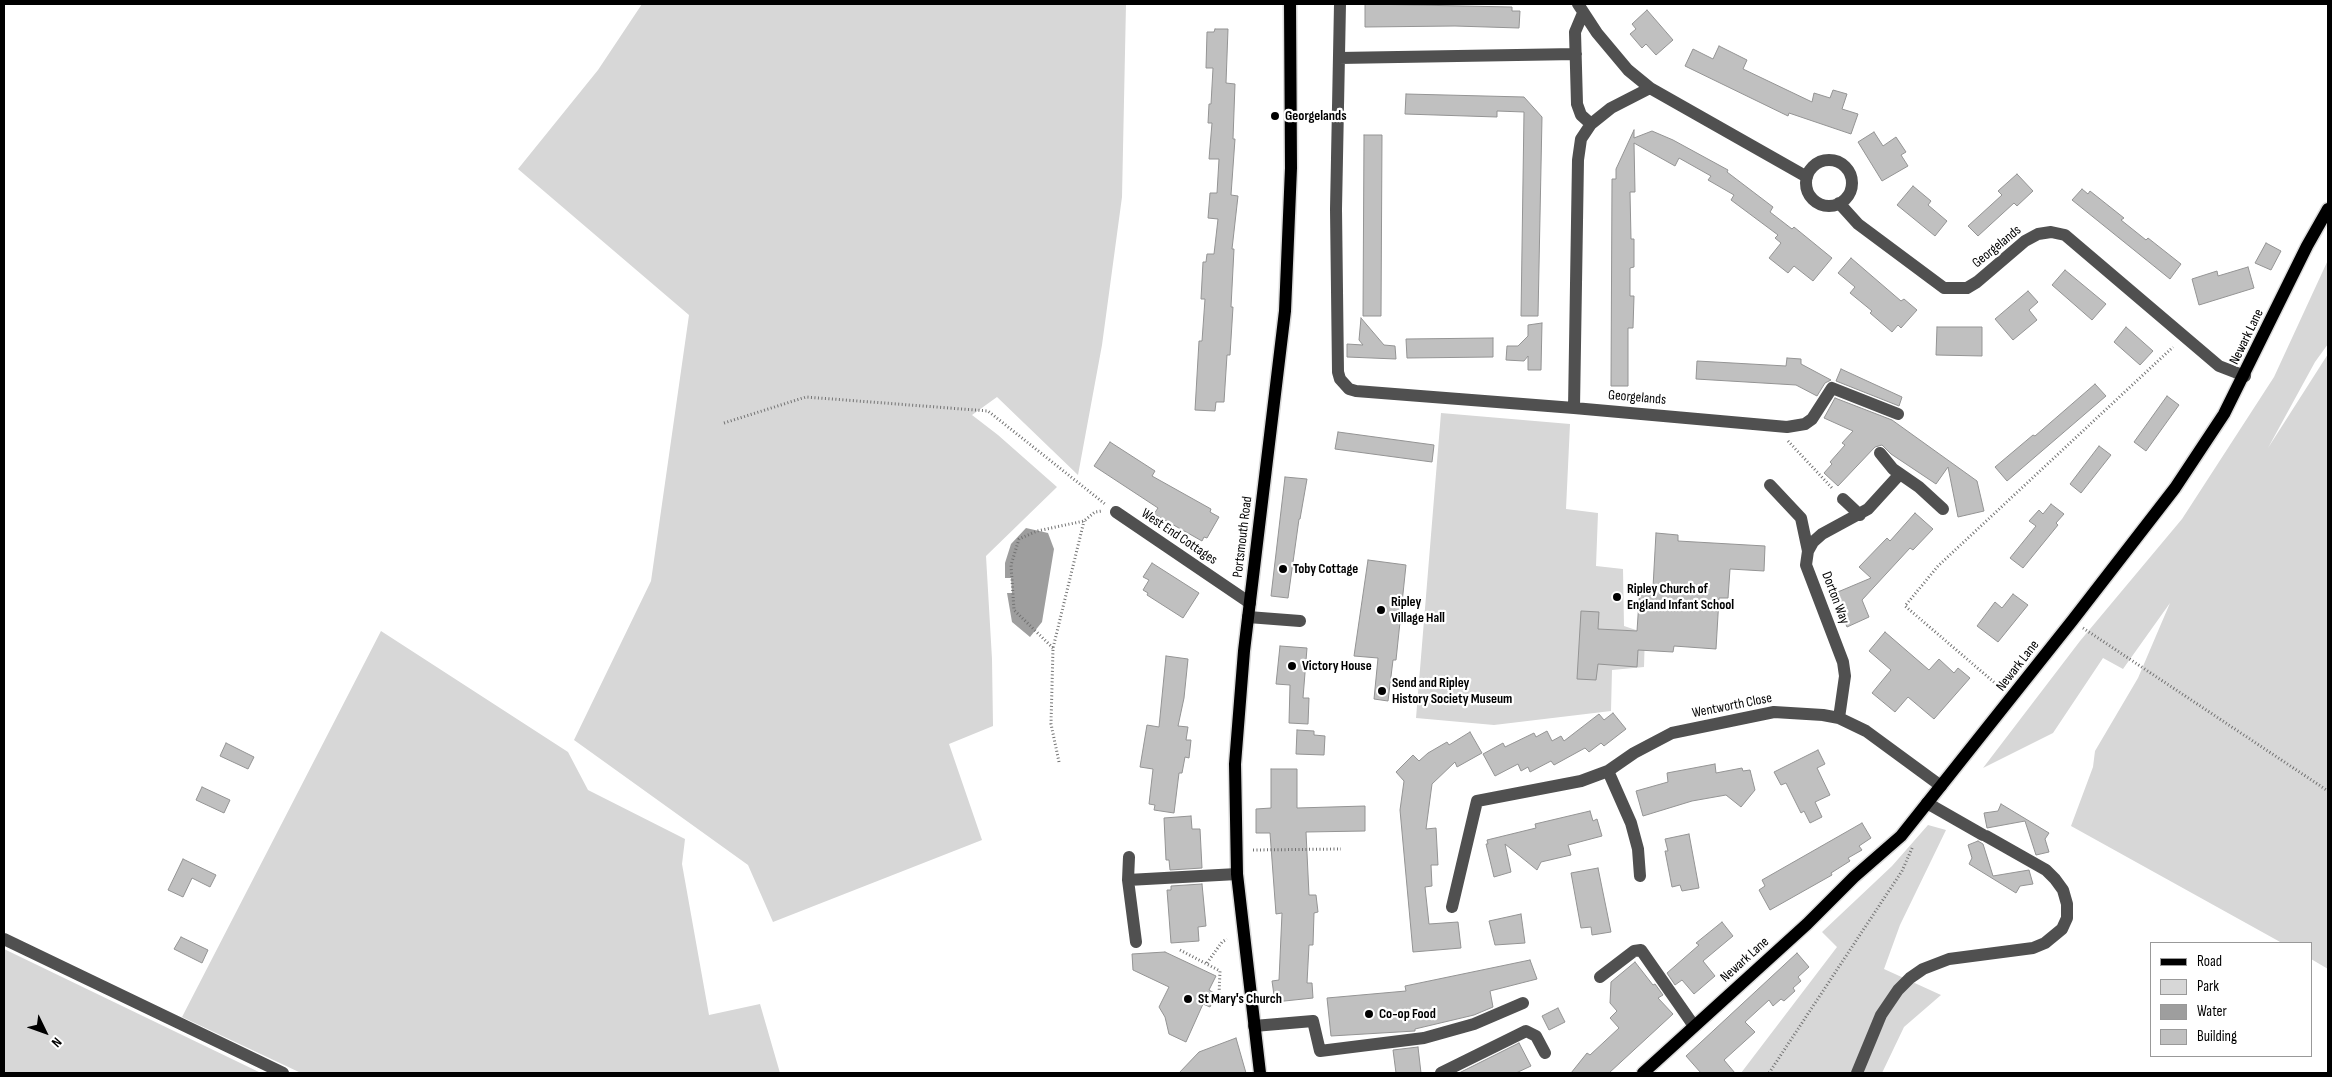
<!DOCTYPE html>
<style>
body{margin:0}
#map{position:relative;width:2332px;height:1077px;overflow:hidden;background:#fff;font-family:"Sofia Sans Condensed",sans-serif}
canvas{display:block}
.frame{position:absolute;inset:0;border:5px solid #000;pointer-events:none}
.legend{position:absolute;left:2150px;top:942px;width:162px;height:115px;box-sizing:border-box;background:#fff;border:1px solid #999;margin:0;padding:6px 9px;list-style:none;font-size:15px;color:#000}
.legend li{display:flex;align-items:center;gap:10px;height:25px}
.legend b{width:25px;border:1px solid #999}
.north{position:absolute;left:20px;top:1007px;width:50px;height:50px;-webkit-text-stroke:4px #fff;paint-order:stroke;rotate:132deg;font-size:14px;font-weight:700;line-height:20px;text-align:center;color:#000}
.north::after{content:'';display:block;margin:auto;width:18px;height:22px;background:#000;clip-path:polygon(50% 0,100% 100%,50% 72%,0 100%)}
</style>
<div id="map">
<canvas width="2332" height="1077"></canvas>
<div class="frame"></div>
<ul class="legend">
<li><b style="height:6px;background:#000"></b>Road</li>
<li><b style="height:14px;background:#d7d7d7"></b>Park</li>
<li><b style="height:14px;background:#9e9e9e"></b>Water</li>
<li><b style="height:14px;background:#c0c0c0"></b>Building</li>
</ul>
<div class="north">N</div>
</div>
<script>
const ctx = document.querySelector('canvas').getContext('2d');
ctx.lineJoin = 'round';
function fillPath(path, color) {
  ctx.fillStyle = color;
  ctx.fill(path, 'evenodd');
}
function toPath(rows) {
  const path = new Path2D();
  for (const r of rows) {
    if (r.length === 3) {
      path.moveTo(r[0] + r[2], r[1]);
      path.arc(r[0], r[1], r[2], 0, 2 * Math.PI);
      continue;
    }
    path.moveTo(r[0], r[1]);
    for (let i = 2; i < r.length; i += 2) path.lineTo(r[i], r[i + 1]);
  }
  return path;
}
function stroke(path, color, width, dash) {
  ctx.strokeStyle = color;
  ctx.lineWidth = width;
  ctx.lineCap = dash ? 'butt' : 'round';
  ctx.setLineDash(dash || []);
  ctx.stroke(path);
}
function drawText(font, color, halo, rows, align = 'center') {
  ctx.font = font + ' "Sofia Sans Condensed",sans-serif';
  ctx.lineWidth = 4.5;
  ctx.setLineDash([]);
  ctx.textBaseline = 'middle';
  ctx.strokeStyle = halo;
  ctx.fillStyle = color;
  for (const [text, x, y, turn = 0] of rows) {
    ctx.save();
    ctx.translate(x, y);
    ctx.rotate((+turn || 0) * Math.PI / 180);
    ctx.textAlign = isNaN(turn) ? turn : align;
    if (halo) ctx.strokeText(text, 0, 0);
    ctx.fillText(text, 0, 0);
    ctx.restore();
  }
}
fillPath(toPath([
 [642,4,1126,4,1122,197,1102,345,1078,475,997,397,972,415,998,435,1057,487,986,556,992,659,993,726,949,744,982,840,773,922,748,865,574,740,651,581,689,315,518,169,598,70],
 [2328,260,2328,344,2315,362,2268,448,2328,354,2328,969,2311,959,2311,943,2282,943,2071,826,2093,767,2095,751,2138,678,2170,603,2123,669,2103,658,2053,733,1983,768,2080,641,2182,519,2274,377],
 [1441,413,1570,424,1566,509,1598,513,1596,566,1623,569,1624,626,1645,633,1644,667,1612,670,1611,711,1494,725,1416,718],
 [381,631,568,752,588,790,685,839,682,864,709,1015,760,1004,780,1073,301,1073,182,1017],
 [1928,825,1946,830,1900,925,1884,969,1941,995,1904,1027,1882,1073,1741,1073,1837,947,1822,932,1892,866],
 [4,949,261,1073,4,1073]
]), '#d7d7d7');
fillPath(toPath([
 [1026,528,1048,533,1054,549,1042,622,1030,637,1012,622,1007,593,1012,593,1011,578,1005,578,1005,563,1011,544]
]), '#9e9e9e');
const building = toPath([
 [1365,4,1512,7,1512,11,1520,11,1519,28,1455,26,1365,27,1365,4],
 [1647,10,1673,40,1656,55,1646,44,1642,48,1630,34,1636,29,1632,24,1647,10],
 [1215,29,1228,29,1226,83,1235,84,1233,139,1235,139,1231,195,1238,196,1232,249,1234,249,1231,307,1233,307,1230,355,1227,355,1224,402,1216,402,1215,411,1195,410,1199,341,1202,341,1205,299,1201,299,1203,262,1206,262,1207,254,1214,254,1218,219,1208,218,1210,193,1217,193,1219,159,1209,159,1212,123,1208,123,1209,104,1211,104,1213,68,1206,68,1207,32,1214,32,1215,29],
 [1719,46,1747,60,1743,69,1812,102,1814,93,1830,98,1833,90,1847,94,1842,109,1858,114,1851,134,1789,113,1788,116,1685,66,1693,49,1713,59,1719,46],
 [1406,94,1524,97,1542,117,1538,316,1521,316,1524,112,1497,111,1497,117,1405,114,1406,94],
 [1634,130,1634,138,1652,131,1673,140,1728,170,1727,172,1773,207,1770,212,1792,229,1794,227,1832,258,1813,281,1794,266,1788,273,1769,258,1781,243,1775,238,1778,235,1731,200,1734,195,1708,180,1711,176,1679,158,1675,166,1634,143,1635,192,1630,192,1631,239,1634,239,1634,267,1630,268,1630,296,1634,296,1633,328,1628,328,1628,386,1611,386,1612,179,1616,179,1616,169,1634,130],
 [1874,132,1883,146,1896,137,1906,152,1901,155,1908,166,1882,181,1858,142,1874,132],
 [1364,135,1382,135,1381,316,1363,316,1364,135],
 [2017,174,2033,191,2017,206,2014,203,1978,236,1968,226,2002,195,1998,191,2017,174],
 [1913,186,1931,201,1928,205,1947,221,1935,236,1897,205,1913,186],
 [2082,189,2088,194,2090,191,2124,218,2121,220,2146,240,2148,238,2181,264,2170,279,2072,200,2082,189],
 [2266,243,2281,251,2271,270,2255,263,2266,243],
 [1851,258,1901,301,1904,299,1917,310,1901,328,1898,325,1892,332,1870,313,1872,311,1850,293,1855,287,1838,273,1851,258],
 [2248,267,2254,288,2199,305,2192,279,2217,271,2218,276,2248,267],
 [2065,270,2106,304,2092,320,2052,285,2065,270],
 [2028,291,2038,302,2029,310,2037,320,2013,340,1995,319,2028,291],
 [1361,318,1384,345,1395,346,1396,359,1347,357,1347,344,1363,345,1359,340,1361,318],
 [1542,323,1541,370,1528,370,1528,356,1524,361,1506,360,1507,346,1518,346,1528,336,1528,325,1542,323],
 [1937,327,1982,327,1982,356,1936,355,1937,327],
 [2126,327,2153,351,2140,365,2114,342,2126,327],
 [1493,338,1493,357,1407,358,1406,339,1493,338],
 [1787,358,1801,359,1801,364,1831,380,1825,383,1817,396,1796,385,1696,379,1697,361,1786,366,1787,358],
 [1841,369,1902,397,1899,406,1836,381,1841,369],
 [2095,384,2106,396,2007,481,1995,467,2033,435,2035,436,2095,384],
 [2167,396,2179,405,2146,451,2134,442,2167,396],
 [1835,398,1892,420,1977,481,1984,511,1958,517,1948,467,1936,484,1891,454,1882,445,1875,447,1838,486,1824,473,1832,464,1830,462,1845,445,1842,443,1853,431,1824,418,1835,398],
 [1338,432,1434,445,1432,462,1335,449,1338,432],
 [1110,442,1155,471,1152,476,1211,509,1210,512,1219,517,1207,538,1204,537,1202,541,1154,514,1158,508,1094,466,1110,442],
 [2099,446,2111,455,2081,493,2070,484,2099,446],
 [1285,477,1307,479,1300,519,1299,519,1288,598,1271,596,1285,477],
 [2051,504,2064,514,2056,523,2058,525,2023,568,2010,558,2036,526,2029,521,2039,510,2043,514,2051,504],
 [1915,513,1933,529,1913,550,1910,548,1862,600,1869,617,1847,627,1833,594,1871,578,1859,567,1887,538,1890,541,1915,513],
 [1656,533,1678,535,1678,541,1765,546,1764,571,1730,569,1728,598,1719,598,1716,649,1674,646,1673,652,1638,650,1637,667,1598,664,1596,680,1577,679,1581,611,1599,612,1598,629,1637,631,1640,586,1653,587,1656,533],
 [1368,560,1406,565,1396,660,1393,660,1388,701,1374,699,1378,658,1354,656,1368,560],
 [1152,563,1199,593,1183,618,1147,595,1148,593,1143,590,1149,580,1143,577,1152,563],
 [2013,594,2028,605,1998,642,1977,626,1995,602,2002,608,2013,594],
 [1885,632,1929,670,1939,659,1954,673,1958,668,1970,678,1934,719,1908,697,1895,712,1872,693,1891,670,1869,651,1885,632],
 [1280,646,1307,648,1303,698,1309,698,1308,724,1289,723,1290,685,1276,684,1280,646],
 [1166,656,1188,659,1184,698,1178,726,1188,727,1186,740,1191,740,1189,758,1185,757,1182,773,1179,773,1174,813,1154,810,1155,805,1149,804,1153,769,1140,767,1147,725,1159,727,1166,656],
 [1613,713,1626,729,1604,746,1601,743,1589,752,1585,748,1554,765,1551,761,1530,772,1528,767,1521,771,1518,764,1495,776,1483,754,1503,743,1505,747,1534,733,1536,737,1547,731,1552,741,1561,736,1564,741,1599,714,1604,720,1613,713],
 [1297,730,1314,731,1314,735,1325,736,1324,755,1296,754,1297,730],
 [1470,732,1482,753,1457,767,1455,762,1432,784,1426,829,1436,828,1438,865,1431,865,1432,886,1425,887,1429,924,1458,922,1461,948,1413,952,1400,810,1404,781,1396,772,1413,755,1419,761,1428,753,1447,742,1449,745,1470,732],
 [226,743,254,757,248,769,220,756,226,743],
 [1818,750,1825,764,1817,768,1830,795,1815,802,1822,817,1810,823,1804,811,1801,813,1786,783,1781,785,1774,772,1818,750],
 [1715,764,1716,773,1742,768,1743,771,1750,770,1755,790,1741,807,1726,795,1692,801,1643,816,1636,791,1668,782,1667,773,1715,764],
 [1271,769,1297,769,1297,808,1365,806,1365,831,1306,832,1309,895,1316,895,1318,912,1314,913,1313,945,1309,945,1307,983,1312,983,1313,998,1275,1002,1272,981,1279,980,1282,913,1276,914,1270,833,1256,833,1256,809,1271,808,1271,769],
 [202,787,230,800,224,813,196,800,202,787],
 [2001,804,2049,833,2045,839,2049,852,2036,855,2025,821,1987,828,1984,813,1998,811,2001,804],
 [1590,811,1593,821,1597,819,1602,836,1568,845,1571,855,1541,862,1537,870,1505,844,1511,872,1494,877,1486,844,1488,844,1487,840,1536,828,1535,824,1590,811],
 [1191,816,1192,829,1200,829,1202,868,1170,870,1169,860,1166,860,1164,818,1191,816],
 [1862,823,1871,838,1859,846,1862,850,1848,858,1850,861,1831,873,1832,875,1770,910,1759,890,1765,886,1762,880,1862,823],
 [1689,834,1699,888,1682,891,1680,885,1672,887,1665,851,1668,851,1665,839,1689,834],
 [1978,841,1983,844,1993,876,2029,870,2033,884,2020,886,2016,893,1969,864,1972,858,1968,845,1978,841],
 [183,859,216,875,210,887,192,878,183,897,168,890,183,859],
 [1598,868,1611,932,1592,935,1591,927,1581,928,1571,873,1598,868],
 [1202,884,1206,926,1198,927,1199,941,1171,943,1167,890,1171,890,1171,886,1202,884],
 [1521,914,1525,943,1495,945,1489,921,1521,914],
 [1722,922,1733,936,1703,961,1715,976,1694,994,1682,980,1675,985,1667,973,1699,945,1696,943,1722,922],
 [181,937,208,950,202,963,174,949,181,937],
 [1165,952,1216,976,1209,990,1216,994,1210,1007,1203,1004,1186,1042,1169,1034,1165,1017,1159,1007,1169,987,1133,970,1132,954,1165,952],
 [1797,953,1809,967,1798,977,1801,981,1793,988,1795,991,1784,1001,1781,999,1773,1006,1769,1000,1745,1022,1755,1032,1724,1060,1735,1073,1701,1073,1686,1056,1797,953],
 [1530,960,1537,979,1490,991,1493,1007,1474,1015,1415,1029,1415,1031,1331,1036,1327,998,1406,991,1405,986,1530,960],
 [1635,962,1653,985,1655,984,1663,995,1658,998,1673,1014,1609,1073,1571,1073,1587,1053,1590,1055,1619,1028,1610,1018,1617,1011,1610,1003,1611,982,1635,962],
 [1558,1008,1565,1022,1549,1030,1542,1016,1558,1008],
 [1236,1038,1246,1073,1179,1073,1199,1052,1236,1038],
 [1519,1043,1531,1066,1516,1073,1459,1073,1519,1043],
 [1418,1047,1421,1073,1396,1073,1393,1050,1418,1047]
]);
fillPath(building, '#c0c0c0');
stroke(building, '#949494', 1);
const major = toPath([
 [1260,1073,1237,874,1235,764,1244,651,1285,311,1291,168,1290,4],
 [1643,1073,1807,924,1854,877,1901,836,2072,621,2175,488,2224,414,2307,246,2328,209]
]);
stroke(major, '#dbdbdb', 15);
stroke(toPath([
 [724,423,806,397,988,411,1105,504],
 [1788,441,1833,489],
 [2083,628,2328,791],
 [1053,648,1014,610,1011,565,1019,539,1037,531,1084,521,1095,512,1102,511],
 [2002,689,1905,606,1938,566,2173,347],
 [1059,762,1051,724,1053,648,1084,521],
 [1253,850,1341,849],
 [1180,950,1220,971,1219,995,1235,1007],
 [1207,963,1222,942,1227,939],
 [1769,1073,1902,871,1913,846]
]), '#727272', 3, [1, 2.5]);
stroke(toPath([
 [1340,4,1336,209,1338,372,1340,379,1349,389,1356,391,1574,408,1787,427,1805,424,1812,419,1832,388,1898,414],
 [1578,4,1597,33,1628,70,1650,88,1807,177],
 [1583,13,1575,32,1577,104,1581,115,1591,124],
 [1339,58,1576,54],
 [1829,183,23],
 [1839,203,1858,224,1944,288,1967,288,1977,282,2025,241,2038,234,2051,232,2065,235,2219,366,2245,376],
 [1574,408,1578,160,1581,139,1591,124,1611,108,1650,88],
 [1880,453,1893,469,1919,487,1943,509],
 [1770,485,1801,518,1808,551],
 [1843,499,1860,515],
 [1116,512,1250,603],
 [1248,617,1300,621],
 [1839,718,1845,676,1843,662,1806,565,1808,551,1813,542,1822,534,1868,509,1899,475],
 [1608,771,1631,823,1638,849,1640,876],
 [1927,803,1983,835],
 [1129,857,1128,880,1136,942],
 [1128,880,1237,874],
 [1452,907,1477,801,1581,781,1608,771,1634,753,1672,733,1774,712,1823,715,1839,718,1866,731,1941,786],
 [4,939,283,1073],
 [1600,977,1634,951,1641,950,1694,1026],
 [1254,1026,1313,1021,1320,1051,1424,1038,1474,1024,1523,1003],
 [1441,1073,1526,1031,1536,1036,1545,1053],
 [1857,1073,1881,1015,1898,990,1910,978,1923,969,1949,959,2033,948,2045,943,2062,929,2067,918,2067,904,2063,890,2055,879,2046,870,1986,836]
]), '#505050', 12);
stroke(major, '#000', 12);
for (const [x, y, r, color] of [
 [1275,116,5,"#000"],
 [1283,569,5,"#000"],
 [1617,597,5,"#000"],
 [1381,610,5,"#000"],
 [1292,666,5,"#000"],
 [1382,691,5,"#000"],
 [1188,999,5,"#000"],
 [1369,1014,5,"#000"]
]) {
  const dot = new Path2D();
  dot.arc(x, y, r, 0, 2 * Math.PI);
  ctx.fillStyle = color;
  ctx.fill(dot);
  stroke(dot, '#fff', 2);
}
drawText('bold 14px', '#000', '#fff', [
 ["Georgelands",1285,116],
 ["Toby Cottage",1293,569],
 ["Ripley Church of",1627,589],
 ["England Infant School",1627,605],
 ["Ripley",1391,602],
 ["Village Hall",1391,618],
 ["Victory House",1302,666],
 ["Send and Ripley",1392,683],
 ["History Society Museum",1392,699],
 ["St Mary's Church",1198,999],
 ["Co-op Food",1379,1014]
], 'left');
drawText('14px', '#000', '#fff', [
 ["Georgelands",1997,247,-39],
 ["Newark Lane",2247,337,-64],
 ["Georgelands",1637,398,5],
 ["West End Cottages",1179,537,34],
 ["Portsmouth Road",1243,537,-83],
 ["Dorton Way",1835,598,69],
 ["Newark Lane",2018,666,-52],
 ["Wentworth Close",1732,706,-11],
 ["Newark Lane",1745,960,-42]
]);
</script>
